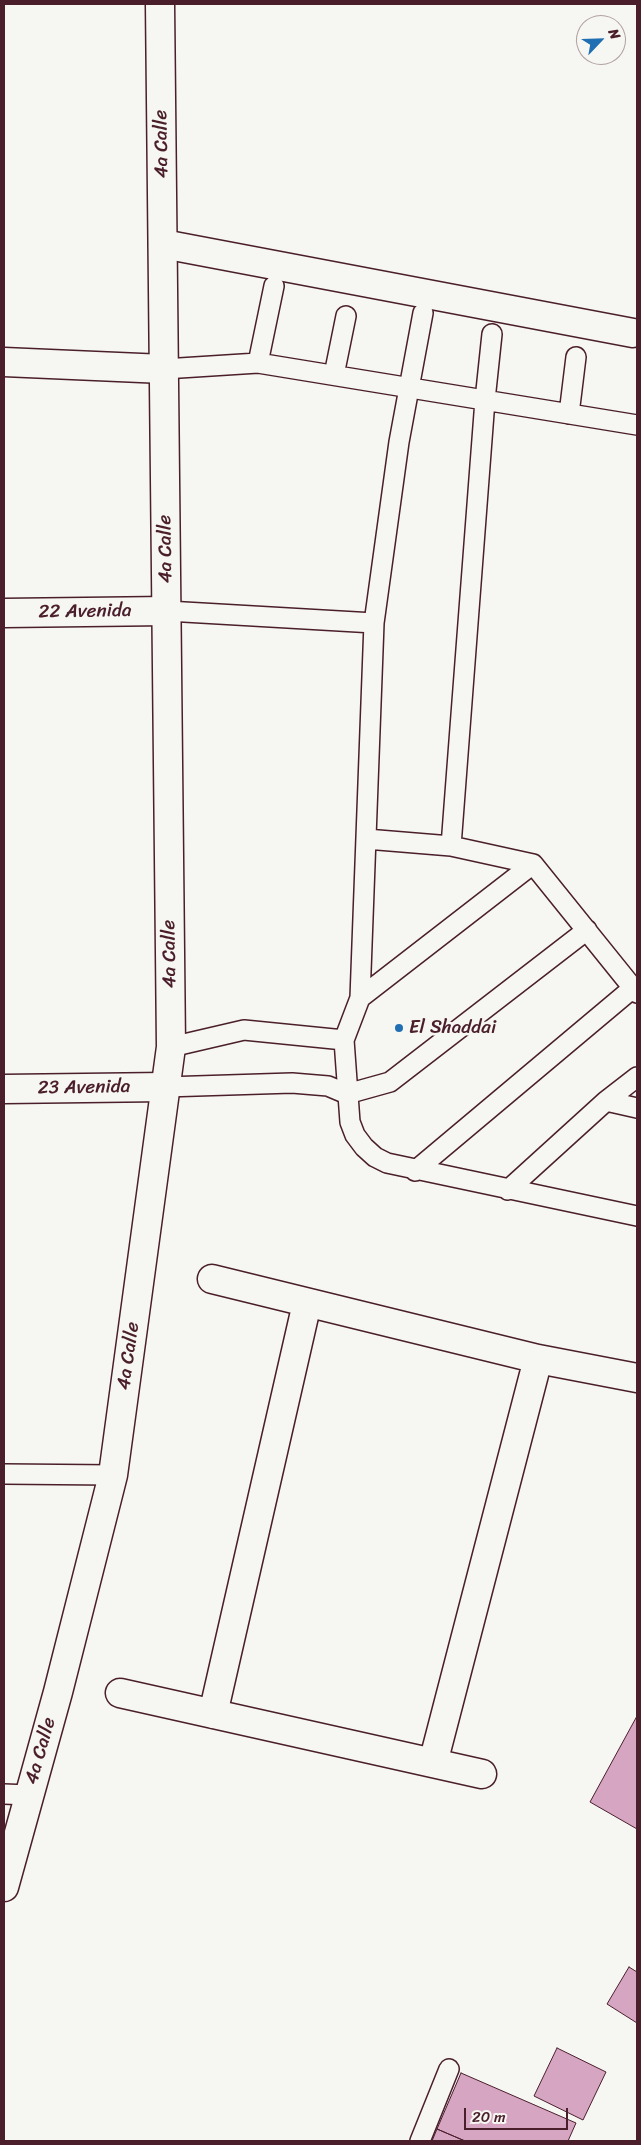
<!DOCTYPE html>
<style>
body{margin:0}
#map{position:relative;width:641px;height:2145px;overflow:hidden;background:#f6f6f2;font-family:Sriracha,sans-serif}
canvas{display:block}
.frame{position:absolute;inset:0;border:5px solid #4a1f2b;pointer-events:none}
.north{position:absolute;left:576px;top:15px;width:50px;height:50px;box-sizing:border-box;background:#f6f6f2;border:1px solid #b1a0a2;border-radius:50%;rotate:66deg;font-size:14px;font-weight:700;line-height:20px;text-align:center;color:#4a1f2b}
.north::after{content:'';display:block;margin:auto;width:18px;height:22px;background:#1f6fb2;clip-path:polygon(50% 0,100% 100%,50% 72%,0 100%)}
.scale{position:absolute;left:464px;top:2108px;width:104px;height:22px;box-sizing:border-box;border:2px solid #4a1f2b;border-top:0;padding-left:6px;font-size:15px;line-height:18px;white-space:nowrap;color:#4a1f2b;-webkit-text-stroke:4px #f6f6f2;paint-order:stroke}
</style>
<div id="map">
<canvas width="641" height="2145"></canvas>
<div class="frame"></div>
<div class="north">N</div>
<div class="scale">20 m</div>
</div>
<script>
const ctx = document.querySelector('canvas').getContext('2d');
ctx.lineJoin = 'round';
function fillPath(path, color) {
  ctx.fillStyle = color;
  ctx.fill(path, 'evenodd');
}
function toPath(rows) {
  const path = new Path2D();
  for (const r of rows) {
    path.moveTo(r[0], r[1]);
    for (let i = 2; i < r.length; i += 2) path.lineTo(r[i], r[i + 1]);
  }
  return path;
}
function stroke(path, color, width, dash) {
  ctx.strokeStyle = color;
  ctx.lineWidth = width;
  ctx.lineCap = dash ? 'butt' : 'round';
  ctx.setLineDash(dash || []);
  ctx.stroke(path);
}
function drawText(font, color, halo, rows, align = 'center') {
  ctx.font = font + ' Sriracha,sans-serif';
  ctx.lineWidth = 5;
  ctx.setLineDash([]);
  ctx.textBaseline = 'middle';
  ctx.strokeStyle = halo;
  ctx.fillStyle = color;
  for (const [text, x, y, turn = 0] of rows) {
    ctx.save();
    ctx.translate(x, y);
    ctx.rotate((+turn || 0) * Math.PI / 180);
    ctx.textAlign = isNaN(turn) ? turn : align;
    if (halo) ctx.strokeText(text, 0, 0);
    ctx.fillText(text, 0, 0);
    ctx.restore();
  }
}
const building = toPath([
 [637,1716,637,1829,590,1802,637,1716],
 [629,1967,637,1972,637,2023,607,2004,629,1967],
 [557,2048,606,2072,583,2120,534,2096,557,2048],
 [461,2073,576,2123,568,2141,465,2141,437,2129,461,2073],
 [437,2129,465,2141,432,2141,437,2129]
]);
fillPath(building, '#d6a5c2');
stroke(building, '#4a1f2b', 1);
const lane = toPath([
 [423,313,399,442,374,623,360,998,344,1040,350,1122,355,1135,364,1147,375,1157,387,1163,637,1216],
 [258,363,274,286],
 [164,369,258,363,637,425],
 [334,375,346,316],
 [569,414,576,357],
 [167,611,374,623],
 [366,839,451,846,533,864,637,993],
 [451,846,485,400,492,334],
 [360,998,533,864],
 [171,1047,244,1030,344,1040],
 [165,1087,292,1083,328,1086,347,1094,390,1082,587,930],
 [606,1101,637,1108],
 [415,1171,633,988],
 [508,1190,606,1101,637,1077],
 [4,1474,113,1475],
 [4,1794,29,1795],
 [420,2141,449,2069]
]);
const street = toPath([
 [163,244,633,333],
 [4,362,164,369],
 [4,613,167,611],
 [4,1089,165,1087],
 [212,1279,538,1359,637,1378],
 [120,1693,482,1774],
 [213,1714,307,1303],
 [433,1763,538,1359]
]);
const secondary = toPath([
 [4,1887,58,1692,113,1475,171,1047,160,4]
]);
stroke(lane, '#4a1f2b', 22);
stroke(street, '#4a1f2b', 31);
stroke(secondary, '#4a1f2b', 31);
stroke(lane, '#f6f6f2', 19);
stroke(street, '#f6f6f2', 28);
stroke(secondary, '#f6f6f2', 28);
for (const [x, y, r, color] of [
 [399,1028,5,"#1f6fb2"]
]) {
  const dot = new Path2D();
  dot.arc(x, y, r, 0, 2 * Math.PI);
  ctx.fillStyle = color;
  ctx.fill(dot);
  stroke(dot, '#f6f6f2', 2);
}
drawText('19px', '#4a1f2b', '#f6f6f2', [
 ["4a Calle",162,144,-91],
 ["4a Calle",166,549,-91],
 ["22 Avenida",85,612,-1],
 ["4a Calle",170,954,-91],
 ["23 Avenida",84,1088,-1],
 ["4a Calle",129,1356,-82],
 ["4a Calle",41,1751,-74]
]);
drawText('19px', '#4a1f2b', '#f6f6f2', [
 ["El Shaddai",409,1028]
], 'left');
</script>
